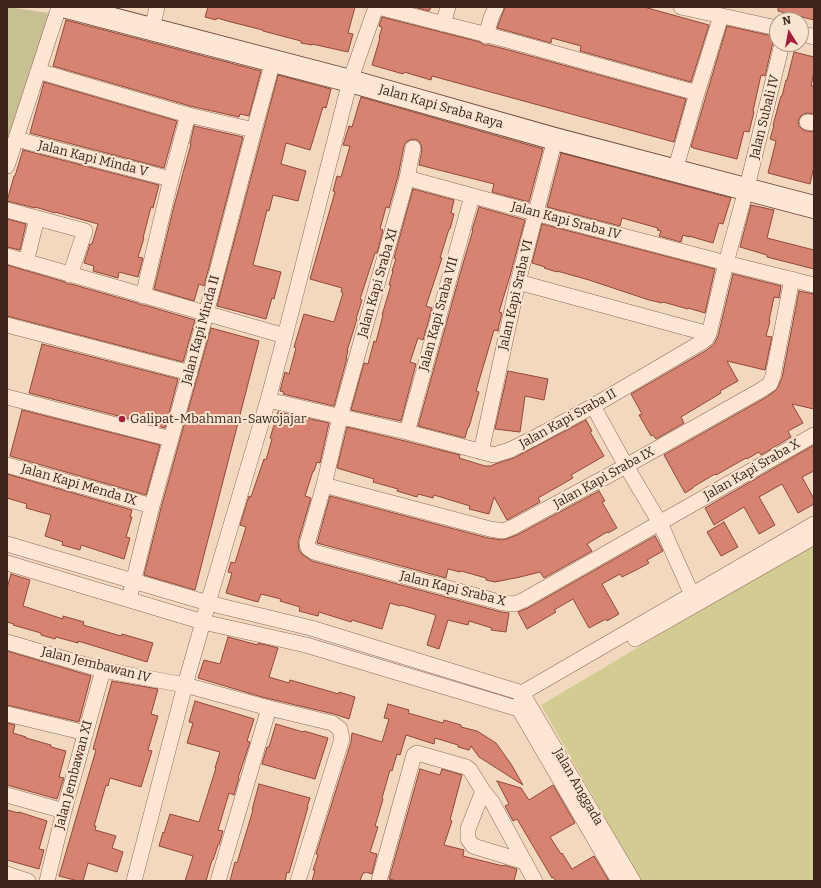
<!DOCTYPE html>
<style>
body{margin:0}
#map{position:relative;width:821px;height:888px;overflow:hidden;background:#f3d8c0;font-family:Bitter,serif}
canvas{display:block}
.frame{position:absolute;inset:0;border:8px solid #3c241c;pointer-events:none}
.north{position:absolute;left:769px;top:12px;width:40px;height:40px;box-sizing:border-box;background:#f9e4d0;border:1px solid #ad9788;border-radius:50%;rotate:349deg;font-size:11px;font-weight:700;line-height:16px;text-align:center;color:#3c241c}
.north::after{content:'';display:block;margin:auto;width:14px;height:18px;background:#a51e3e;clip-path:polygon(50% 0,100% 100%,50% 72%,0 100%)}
</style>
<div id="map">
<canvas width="821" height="888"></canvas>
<div class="frame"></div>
<div class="north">N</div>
</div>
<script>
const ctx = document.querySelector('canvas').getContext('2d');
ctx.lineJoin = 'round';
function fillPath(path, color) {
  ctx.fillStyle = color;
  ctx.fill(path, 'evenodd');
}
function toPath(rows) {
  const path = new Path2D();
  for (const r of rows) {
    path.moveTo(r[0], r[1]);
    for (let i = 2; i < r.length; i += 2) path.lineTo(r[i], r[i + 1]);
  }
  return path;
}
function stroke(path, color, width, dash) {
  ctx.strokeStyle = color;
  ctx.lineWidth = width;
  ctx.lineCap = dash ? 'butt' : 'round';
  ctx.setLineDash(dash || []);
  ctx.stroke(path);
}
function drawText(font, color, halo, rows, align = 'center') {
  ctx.font = font + ' Bitter,serif';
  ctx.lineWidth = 4;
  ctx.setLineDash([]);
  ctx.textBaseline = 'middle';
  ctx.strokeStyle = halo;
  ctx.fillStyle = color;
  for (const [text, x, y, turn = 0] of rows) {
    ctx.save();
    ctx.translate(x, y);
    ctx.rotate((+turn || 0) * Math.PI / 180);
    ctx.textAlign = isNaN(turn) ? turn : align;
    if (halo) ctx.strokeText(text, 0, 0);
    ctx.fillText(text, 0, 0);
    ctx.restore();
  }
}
fillPath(toPath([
 [814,543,814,881,641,881,541,705]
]), '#d2cb92');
fillPath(toPath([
 [7,7,49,13,31,75,7,145]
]), '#c6c093');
const building = toPath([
 [208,7,355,7,348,33,353,34,348,52,312,44,312,45,301,43,301,41,263,31,263,30,231,22,217,18,216,20,205,17,208,7],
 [414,7,431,7,429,11,414,7],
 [505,7,644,7,709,25,691,82,580,51,581,46,552,38,551,43,497,28,505,7],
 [778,7,814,7,814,20,778,11,778,7],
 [382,17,480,42,484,45,489,45,505,49,686,99,674,142,432,76,431,80,404,72,403,74,372,65,380,38,379,38,382,27,379,26,382,17],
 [66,20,261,71,249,116,240,114,239,117,190,106,53,66,66,20],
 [727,26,777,37,773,42,765,76,761,75,753,111,754,112,749,132,744,131,737,159,693,148,693,147,691,147,706,96,727,26],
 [794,52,814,57,814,72,811,86,814,86,814,114,808,113,803,114,800,117,798,121,799,126,802,129,806,131,814,132,814,166,810,184,768,173,776,141,770,139,774,125,773,125,781,96,782,96,786,80,787,80,794,52],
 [278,75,331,89,326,108,323,107,310,150,286,143,281,164,306,171,298,201,273,195,269,211,267,210,253,265,281,272,274,299,272,298,266,319,217,306,278,75],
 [44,82,177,121,164,168,30,133,44,82],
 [361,97,543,149,529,202,492,192,494,184,419,165,422,150,421,145,419,141,414,139,410,140,406,142,404,146,398,176,389,208,386,207,380,229,383,230,377,253,375,253,360,299,362,300,356,319,357,319,347,351,348,351,346,358,347,358,334,406,283,394,284,392,280,391,285,372,289,374,296,348,294,347,304,314,334,322,343,293,341,292,342,288,310,279,335,192,333,191,337,176,341,177,350,146,343,145,349,126,352,127,361,97],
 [194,126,243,137,204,286,199,284,194,301,154,289,174,206,191,144,190,144,194,126],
 [23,150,159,185,153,208,151,207,143,238,144,238,138,257,143,258,138,277,119,272,118,278,93,271,94,266,84,263,90,244,92,244,98,224,55,212,55,213,35,207,35,208,7,201,14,176,15,176,23,150],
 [561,153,731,198,723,224,719,223,713,243,689,236,689,237,683,235,681,242,659,236,661,231,657,230,658,228,622,218,620,226,547,207,561,153],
 [413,189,454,200,451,213,454,214,450,229,449,229,440,258,442,258,426,306,432,308,423,340,418,338,410,362,416,364,401,421,351,410,364,363,368,364,374,341,376,342,383,315,382,315,391,285,389,285,393,271,392,271,396,259,394,258,413,189],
 [751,205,774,210,767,238,814,250,814,269,767,257,767,255,740,247,751,205],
 [479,207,525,220,510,276,499,312,502,313,499,325,498,331,494,330,476,391,479,392,469,427,468,427,465,438,418,426,462,267,473,230,472,230,479,207],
 [7,219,26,224,20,250,7,247,7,219],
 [542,224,715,269,705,313,688,308,688,309,663,302,662,303,649,300,589,280,557,271,557,272,544,268,545,267,532,263,542,224],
 [7,265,65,282,67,284,71,284,137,303,141,305,144,305,195,320,183,362,7,316,7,265],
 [733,274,781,286,779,298,774,297,769,321,770,321,766,336,772,337,765,370,727,361,738,381,720,391,721,393,681,417,684,423,656,439,653,435,651,436,639,415,642,414,631,394,707,350,714,344,718,336,733,274],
 [799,291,814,294,814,409,792,404,803,423,788,431,791,437,761,455,759,452,747,459,746,458,716,475,715,474,693,487,693,488,685,493,664,455,765,398,775,391,778,387,782,378,799,291],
 [211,328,259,341,195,590,144,575,161,508,211,328],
 [42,344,178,379,165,428,29,393,42,344],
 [508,371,548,379,544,400,525,396,520,432,495,429,508,371],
 [22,410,160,445,146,495,10,456,22,410],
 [278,412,329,423,320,463,317,462,314,471,313,471,305,496,311,498,298,542,299,550,303,555,312,561,501,612,509,613,506,632,491,630,492,628,469,621,468,625,448,620,439,649,427,645,436,615,401,605,400,606,390,603,382,629,352,620,351,622,319,612,318,616,299,611,300,607,280,601,281,599,261,594,258,602,226,593,232,573,228,572,231,562,235,563,246,527,240,525,249,496,251,497,264,459,266,460,272,439,270,438,278,412],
 [586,420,592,431,590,432,604,456,571,475,573,478,538,498,540,502,507,520,494,497,489,514,469,509,470,506,434,495,433,498,418,494,417,497,397,491,398,489,373,482,374,479,337,468,347,427,405,441,460,455,459,458,485,466,491,466,495,464,514,458,586,420],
 [814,445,814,471,802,477,814,499,814,504,798,513,782,484,759,497,775,525,759,534,744,507,714,525,705,508,814,445],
 [7,474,132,510,130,517,132,517,126,537,130,538,124,559,81,545,80,550,62,545,63,542,45,536,51,515,26,508,27,504,7,498,7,474],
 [599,491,605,501,602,502,617,528,608,533,607,532,587,544,592,551,544,578,540,572,520,577,495,582,486,580,486,578,461,571,460,572,448,569,446,578,317,543,330,496,488,538,502,540,506,539,517,535,599,491],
 [724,522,738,547,721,556,707,532,724,522],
 [655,536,663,551,647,560,649,563,640,568,622,577,620,574,602,584,619,614,607,621,606,619,589,628,573,599,554,610,556,612,527,629,518,612,528,608,655,536],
 [11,574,30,580,23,606,63,619,63,616,84,622,83,625,121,636,122,634,153,643,147,662,78,641,78,643,56,637,55,639,41,635,41,633,13,625,14,624,7,622,7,588,11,574],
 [228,637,258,645,258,643,278,648,269,677,289,683,290,680,339,694,339,692,355,697,349,719,334,714,262,697,198,678,204,660,220,664,228,637],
 [7,651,91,676,79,722,7,705,7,651],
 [112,681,158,689,151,714,158,716,148,750,152,751,141,787,110,778,108,786,106,785,94,826,96,826,95,830,116,836,112,848,123,852,117,872,88,863,83,881,78,881,59,876,96,750,93,749,112,681],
 [195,701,254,719,247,741,250,742,238,778,239,778,234,795,229,793,218,830,223,831,219,845,218,845,213,860,212,860,206,881,185,881,193,856,159,846,163,832,164,833,170,814,199,822,216,768,215,768,220,752,187,743,193,723,189,722,195,701],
 [388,704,409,710,408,713,443,723,444,720,461,725,461,727,477,731,496,743,511,764,523,785,479,757,471,746,469,750,458,747,458,745,435,738,434,744,406,735,400,755,397,754,392,771,390,770,382,798,383,799,375,826,378,827,370,852,377,854,372,874,366,872,365,873,363,873,360,881,312,881,315,870,313,870,318,855,316,854,351,742,352,733,382,742,389,719,384,718,388,704],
 [7,723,15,725,13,733,26,737,26,738,51,745,51,747,66,751,59,777,64,778,57,799,7,785,7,723],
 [276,724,303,732,304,731,328,738,315,779,262,764,267,747,269,747,276,724],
 [420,769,440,775,442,769,462,775,450,820,452,821,444,845,464,850,463,856,503,866,504,865,517,869,514,881,397,881,389,879,420,769],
 [497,781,521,788,529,800,553,785,575,823,550,837,561,854,562,853,572,869,594,856,609,881,556,881,553,877,552,878,517,819,513,821,505,806,509,804,497,781],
 [259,784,310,798,307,807,308,807,289,873,287,872,285,881,230,881,235,862,237,863,253,810,252,810,259,784],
 [7,810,19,813,19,812,47,821,39,849,44,850,39,869,7,860,7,810]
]);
fillPath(building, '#d68471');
stroke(building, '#904738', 1);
const street = toPath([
 [378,7,507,40,697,93],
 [681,7,777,28],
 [443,24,448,7],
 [152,29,157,7],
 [801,33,814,37],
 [486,36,491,18,496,7],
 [38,71,188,115,254,130],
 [807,122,814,123],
 [16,139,171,179],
 [413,148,407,178,340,417,324,485,307,544,308,548,314,552,503,603,515,604,524,600,814,435],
 [7,166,59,7],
 [675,171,697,93,721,16],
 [407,178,535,213,726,263,814,285],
 [7,210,85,231,70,275],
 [7,256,285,336],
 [26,262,37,218],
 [518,282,709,334],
 [143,296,171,179,188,115],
 [7,325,190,373],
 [7,397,171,439],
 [268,400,407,432,494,455,510,450,534,438,593,406,702,342,706,339,709,334,726,263,749,179,782,44],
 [593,406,626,466,660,523,688,586,698,602],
 [407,432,472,196],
 [481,452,518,282,555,139],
 [7,465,152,506],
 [324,485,490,529,503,531,513,527,626,466,761,390,770,384,773,376,792,279],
 [7,544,208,603,311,628,522,693,633,881],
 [7,563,203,622,306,645,519,709],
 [129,599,152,506,206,314,254,130,273,61],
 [635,639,814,537],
 [7,642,103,670,185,685,269,708,332,723,340,729,342,739,298,881],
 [521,702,522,693,814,524],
 [519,709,619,881],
 [7,714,86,733],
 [483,791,468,829,468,839,473,846,525,862],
 [7,795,64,811],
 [7,874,28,881],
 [47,881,64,811,103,670],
 [134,881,185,685,203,622,208,603,268,400,285,336,350,81,376,7],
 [218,881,269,708],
 [379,881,414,755,417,753,466,767,470,770,483,791,492,802,535,881]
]);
const secondary = toPath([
 [67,7,350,81,555,139,814,207]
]);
stroke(street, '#8e6755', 16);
stroke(secondary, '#704839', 24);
stroke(street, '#fde7d4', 15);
stroke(secondary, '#fde7d4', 22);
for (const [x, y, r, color] of [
 [122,419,4,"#a51e3e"]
]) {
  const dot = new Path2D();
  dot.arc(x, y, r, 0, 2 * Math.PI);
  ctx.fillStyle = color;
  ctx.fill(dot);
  stroke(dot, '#f9e4d0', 1.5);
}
drawText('13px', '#3c241c', '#f9e4d0', [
 ["Jalan Kapi Sraba Raya",441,107,16],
 ["Jalan Subali IV",765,117,-76],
 ["Jalan Kapi Minda V",93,159,14],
 ["Jalan Kapi Sraba IV",566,221,15],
 ["Jalan Kapi Sraba XI",378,283,-74],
 ["Jalan Kapi Sraba VI",516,295,-77],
 ["Jalan Kapi Sraba VII",439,314,-75],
 ["Jalan Kapi Minda II",201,330,-75],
 ["Jalan Kapi Sraba II",568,419,-29],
 ["Jalan Kapi Sraba X",752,470,-30],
 ["Jalan Kapi Sraba IX",604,478,-29],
 ["Jalan Kapi Menda IX",79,485,16],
 ["Jalan Kapi Sraba X",453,589,14],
 ["Jalan Jembawan IV",96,665,14],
 ["Jalan Jembawan XI",74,775,-75],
 ["Jalan Anggada",578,787,60]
]);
drawText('13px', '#3c241c', '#f9e4d0', [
 ["Galipat-Mbahman-Sawojajar",130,419]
], 'left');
</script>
